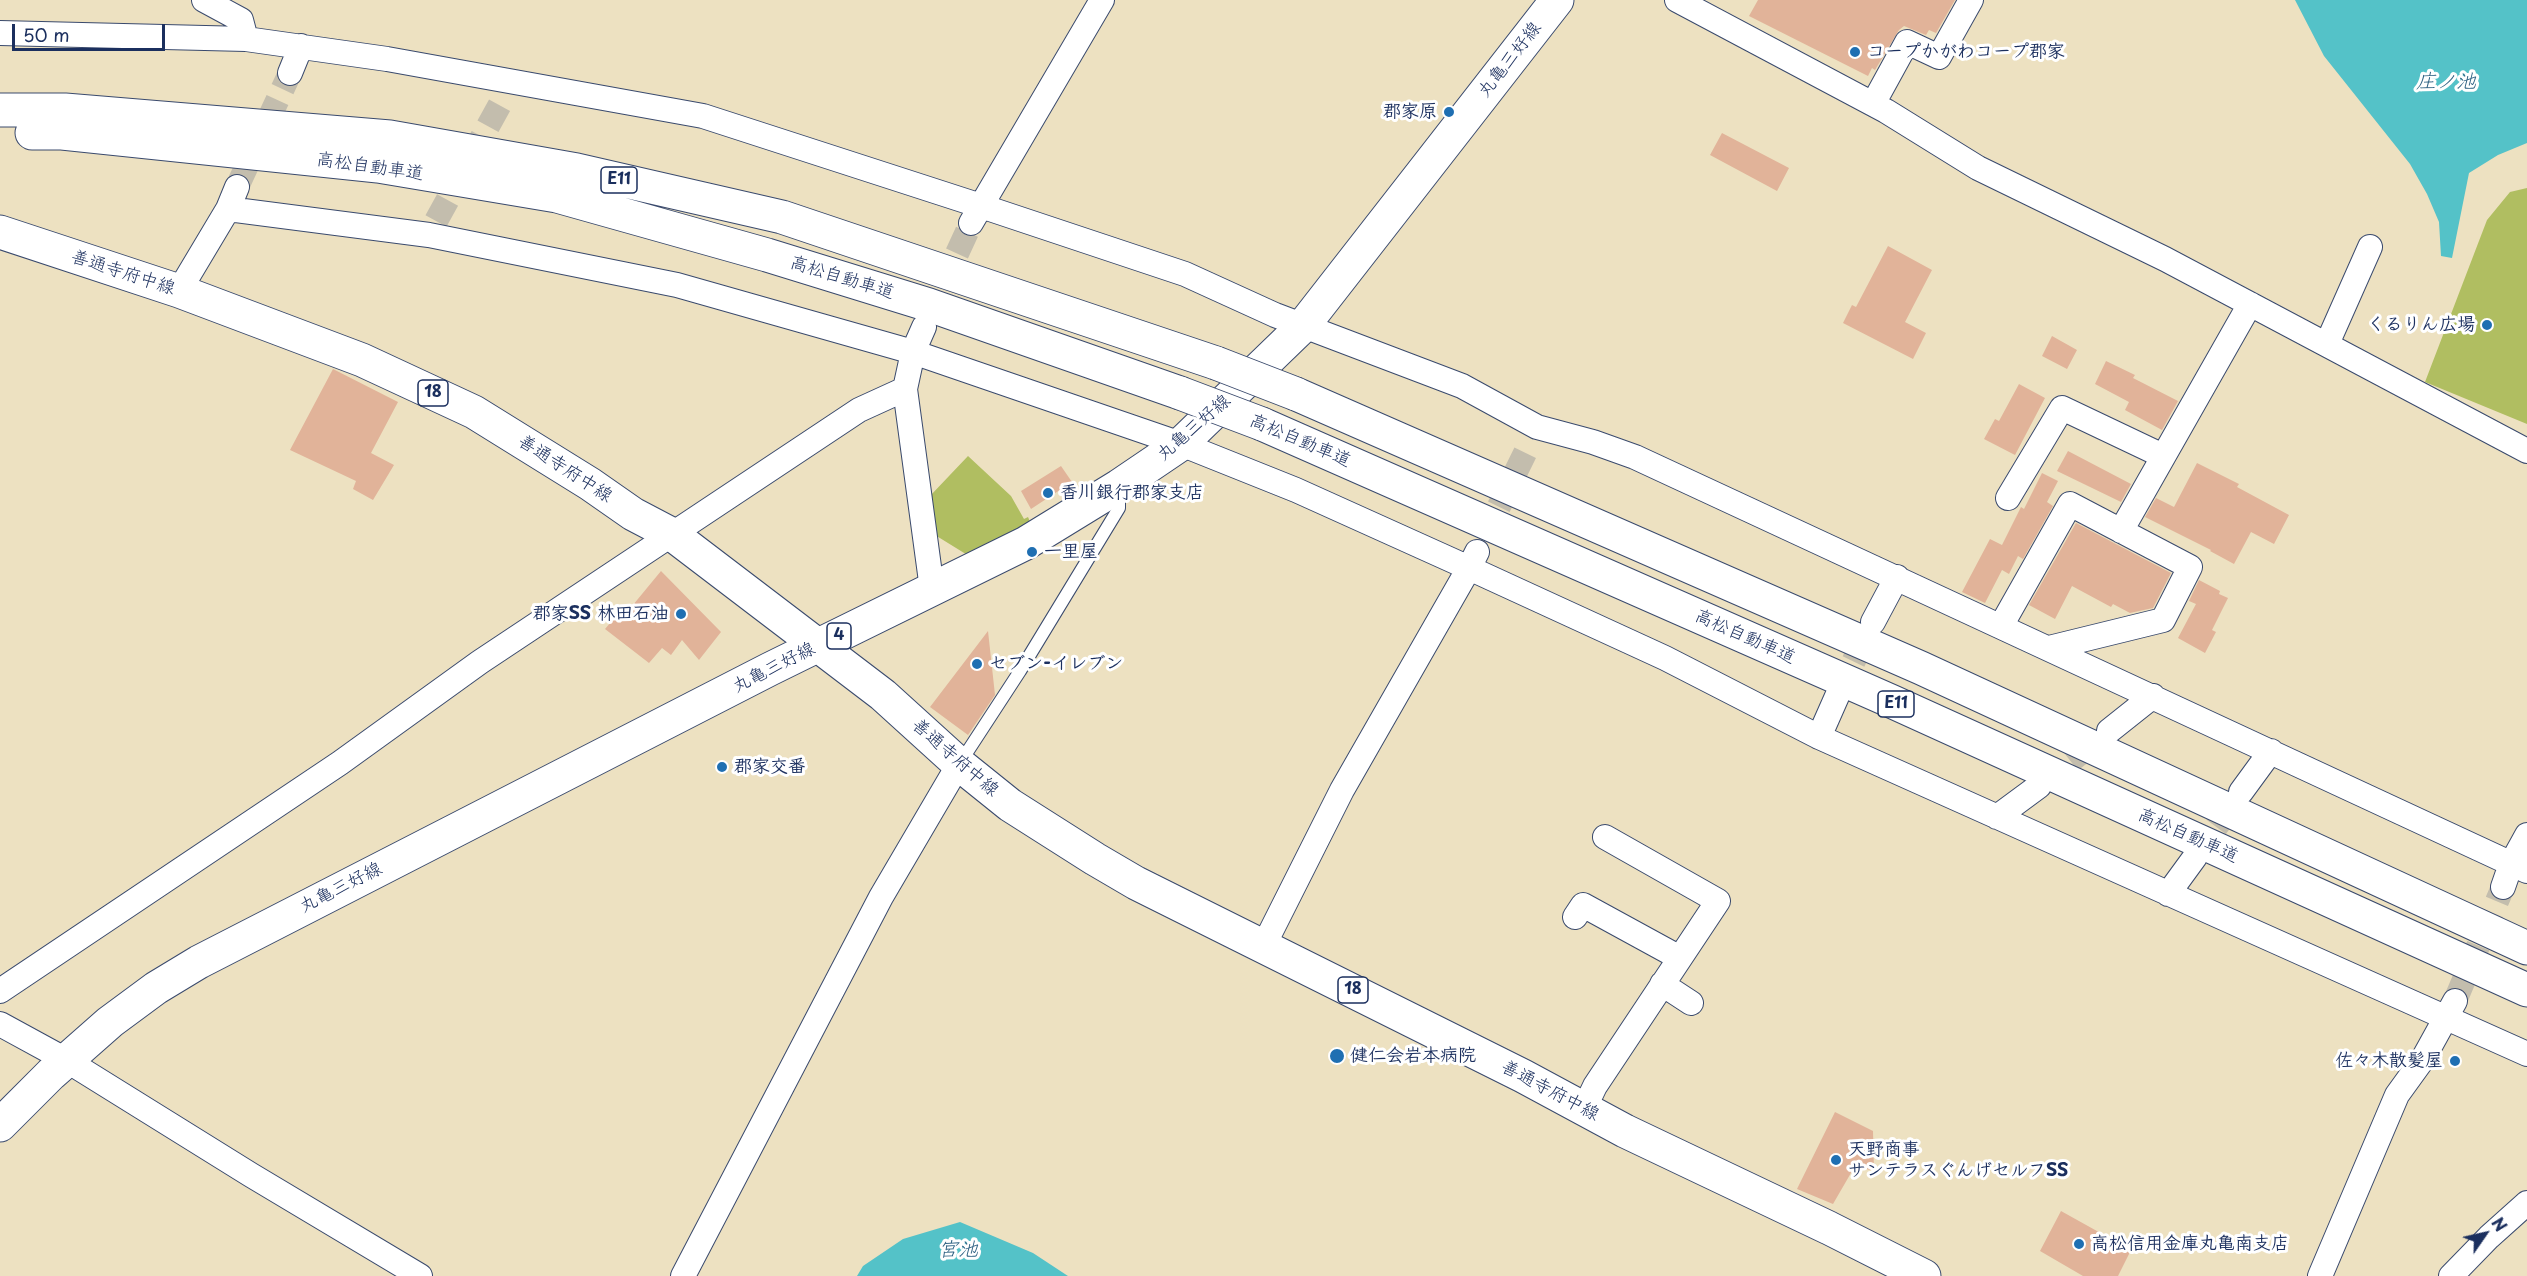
<!DOCTYPE html>
<meta charset="utf-8">
<style>
body{margin:0}
#map{position:relative;width:2527px;height:1276px;overflow:hidden;background:#ede1c1;font-family:"Playpen Sans",sans-serif}
canvas{display:block}
.north{position:absolute;left:2455px;top:1204px;width:60px;height:60px;-webkit-text-stroke:4px #fff;paint-order:stroke;rotate:56deg;font-size:16px;font-weight:700;line-height:24px;text-align:center;color:#1b2f5e}
.north::after{content:'';display:block;margin:auto;width:21px;height:27px;background:#1b2f5e;clip-path:polygon(50% 0,100% 100%,50% 72%,0 100%)}
.scale{position:absolute;left:12px;top:24px;width:153px;height:27px;box-sizing:border-box;border:3px solid #1b2f5e;border-top:0;padding-left:8px;font-size:18px;line-height:21px;white-space:nowrap;color:#1b2f5e;-webkit-text-stroke:4px #fff;paint-order:stroke}
</style>
<div id="map">
<canvas width="2527" height="1276"></canvas>
<div class="north">N</div>
<div class="scale">50 m</div>
</div>
<script>
const ctx = document.querySelector('canvas').getContext('2d');
ctx.lineJoin = 'round';
function fillPath(path, color) {
  ctx.fillStyle = color;
  ctx.fill(path, 'evenodd');
}
function toPath(rows) {
  const path = new Path2D();
  for (const r of rows) {
    path.moveTo(r[0], r[1]);
    for (let i = 2; i < r.length; i += 2) path.lineTo(r[i], r[i + 1]);
  }
  return path;
}
function stroke(path, color, width, dash) {
  ctx.strokeStyle = color;
  ctx.lineWidth = width;
  ctx.lineCap = dash ? 'butt' : 'round';
  ctx.setLineDash(dash || []);
  ctx.stroke(path);
}
function drawText(font, color, halo, rows, align = 'center') {
  ctx.font = font + ' "Playpen Sans","Klee One",sans-serif';
  ctx.lineWidth = 6;
  ctx.setLineDash([]);
  ctx.textBaseline = 'middle';
  ctx.strokeStyle = halo;
  ctx.fillStyle = color;
  for (const [text, x, y, turn = 0] of rows) {
    ctx.save();
    ctx.translate(x, y);
    ctx.rotate((+turn || 0) * Math.PI / 180);
    ctx.textAlign = isNaN(turn) ? turn : align;
    if (halo) ctx.strokeText(text, 0, 0);
    ctx.fillText(text, 0, 0);
    ctx.restore();
  }
}
fillPath(toPath([
 [2527,188,2527,424,2425,382,2487,220,2510,192],
 [968,456,1011,496,1024,519,1028,517,1031,524,969,556,935,535,930,496]
]), '#b0be61');
fillPath(toPath([
 [2295,0,2527,0,2527,143,2498,155,2469,173,2452,258,2441,256,2439,222,2427,194,2410,164,2324,56],
 [960,1222,1033,1253,1068,1276,857,1276,863,1266,903,1239]
]), '#54c2c8');
fillPath(toPath([
 [1758,0,1955,0,1936,33,1929,30,1926,35,1904,26,1899,30,1875,70,1872,68,1868,76,1749,16],
 [1722,133,1789,168,1777,191,1710,155],
 [1888,246,1932,270,1905,322,1926,333,1913,359,1843,323,1852,305,1856,307],
 [2052,336,2077,350,2067,369,2042,356],
 [2106,361,2135,375,2133,378,2178,401,2162,430,2125,410,2129,402,2095,384],
 [333,369,398,402,371,453,394,465,373,500,353,489,356,481,290,450],
 [2019,384,2045,398,2015,455,1984,439,1995,419,1999,421],
 [2068,451,2131,484,2121,502,2057,471],
 [2197,463,2239,484,2237,487,2289,515,2274,544,2251,532,2234,564,2210,551,2211,550,2145,517,2156,498,2174,507],
 [1061,466,1072,482,1031,509,1021,491],
 [2042,473,2058,481,2047,502,2053,506,2023,559,2018,556,2009,574,2002,570,1985,603,1962,592,1990,539,2002,545,2021,507,2024,509],
 [2076,523,2171,573,2153,608,2130,613,2113,604,2111,607,2072,586,2055,619,2029,605],
 [661,571,721,632,699,660,682,640,671,655,662,648,649,663,605,629,623,608,628,611],
 [2199,580,2220,591,2219,594,2228,598,2212,630,2216,632,2205,653,2178,638,2196,604,2189,601],
 [988,631,995,695,968,735,930,707],
 [1835,1112,1873,1131,1874,1171,1855,1166,1833,1204,1797,1189],
 [2061,1211,2131,1250,2118,1276,2083,1276,2040,1251]
]), '#e1b399');
stroke(toPath([
 [237,187,290,73],
 [436,221,503,99],
 [927,319,971,223],
 [1483,539,1529,445],
 [1838,694,1869,629],
 [2042,783,2100,738],
 [2195,856,2238,797],
 [2455,1001,2503,887]
]), '#c3bdad', 24, [24, 12]);
const service = toPath([
 [960,763,1020,671,1119,508,1119,491]
]);
const minor = toPath([
 [204,0,241,20,246,39],
 [1677,0,1886,111,1978,168,2165,259,2527,451],
 [0,33,246,39,387,59,703,116,981,206,1185,274,1275,315,1462,386,1537,427,1593,442,1635,457,2527,871],
 [290,73,301,46],
 [1873,104,1907,42,1939,57,1971,0],
 [228,209,429,235,677,285,913,352,1181,444,1296,490,1469,568,1665,658,1819,737,2527,1054],
 [971,223,1102,0],
 [179,291,228,209,237,187],
 [924,327,913,352,905,389,932,589],
 [2327,344,2370,247],
 [2008,498,2062,408,2163,456],
 [2121,531,2250,304],
 [1873,622,1897,577],
 [2001,626,2070,504,2190,567,2163,620,2049,648],
 [2109,731,2153,696],
 [1819,737,1838,694],
 [2241,792,2271,751],
 [1997,817,2039,786],
 [2503,887,2511,864,2527,835],
 [2168,894,2195,857],
 [1575,917,1583,905,1680,958],
 [1264,945,1342,790,1469,568,1477,552],
 [1662,984,1691,1003],
 [0,991,340,763,480,662,859,410,905,389],
 [0,1024,66,1060,251,1175,420,1276],
 [1584,1109,1595,1086,1718,901,1605,837],
 [683,1276,881,897,959,764],
 [2320,1276,2397,1095,2423,1059,2455,1001],
 [2451,1276,2489,1237,2527,1203]
]);
const primary = toPath([
 [0,232,179,291,362,360,474,412,590,484,633,514,673,535,883,695,959,764,1010,805,1095,859,1136,883,1523,1076,1625,1131,1829,1228,1924,1276],
 [0,1125,51,1074,110,1022,156,988,199,962,770,669,1026,543,1119,486,1181,444,1303,326,1557,0]
]);
const motorway = toPath([
 [0,110,65,110,390,137,577,170,782,217,1216,363],
 [32,133,62,133,378,166,557,196,767,255,929,305,1180,393],
 [1296,394,1921,668,2527,948],
 [1262,424,1893,702,2527,990]
]);
stroke(service, '#3a4a6d', 14);
stroke(minor, '#3a4a6d', 26);
stroke(primary, '#3a4a6d', 35);
stroke(motorway, '#3a4a6d', 35);
stroke(service, '#fff', 12);
stroke(minor, '#fff', 24);
stroke(primary, '#fff', 33);
stroke(motorway, '#fff', 33);
const motorwayBridge = toPath([
 [1216,363,1296,394],
 [1180,393,1262,424]
]);
stroke(motorwayBridge, '#3a4a6d', 35, []);
stroke(motorwayBridge, '#fff', 33);
for (const [x, y, r, color] of [
 [1855,52,6,"#1f6fb2"],
 [1449,112,6,"#1f6fb2"],
 [2487,325,6,"#1f6fb2"],
 [1048,493,6,"#1f6fb2"],
 [1032,552,6,"#1f6fb2"],
 [681,614,6,"#1f6fb2"],
 [977,664,6,"#1f6fb2"],
 [722,767,6,"#1f6fb2"],
 [1337,1056,8,"#1f6fb2"],
 [2455,1061,6,"#1f6fb2"],
 [1836,1160,6,"#1f6fb2"],
 [2079,1244,6,"#1f6fb2"]
]) {
  const dot = new Path2D();
  dot.arc(x, y, r, 0, 2 * Math.PI);
  ctx.fillStyle = color;
  ctx.fill(dot);
  stroke(dot, '#fff', 2);
}
for (const [x, y, w] of [
 [619,180,36],
 [433,393,30],
 [839,636,24],
 [1896,704,36],
 [1353,990,30]
]) {
  const box = new Path2D();
  box.roundRect(x - w / 2, y - 13, w, 26, 4.5);
  ctx.fillStyle = '#fff';
  ctx.fill(box);
  stroke(box, '#1b2f5e', 1.5);
}
drawText('bold 16px', '#1b2f5e', null, [
 ["E11",619,180],
 ["18",433,393],
 ["4",839,636],
 ["E11",1896,704],
 ["18",1353,990]
]);
drawText('bold 18px', '#1b2f5e', '#fff', [
 ["コープかがわコープ郡家",1867,52],
 ["郡家原",1437,112,"right"],
 ["くるりん広場",2475,325,"right"],
 ["香川銀行郡家支店",1060,493],
 ["一里屋",1044,552],
 ["郡家SS 林田石油",669,614,"right"],
 ["セブン-イレブン",989,664],
 ["郡家交番",734,767],
 ["健仁会岩本病院",1350,1056],
 ["佐々木散髪屋",2443,1061,"right"],
 ["天野商事",1848,1150],
 ["サンテラスぐんげセルフSS",1848,1171],
 ["高松信用金庫丸亀南支店",2091,1244]
], 'left');
drawText('18px', '#1b2f5e', '#fff', [
 ["丸亀三好線",1510,60,-52],
 ["高松自動車道",370,167,8],
 ["善通寺府中線",123,273,18],
 ["高松自動車道",842,278,17],
 ["丸亀三好線",1194,428,-41],
 ["高松自動車道",1300,441,23],
 ["善通寺府中線",565,469,33],
 ["高松自動車道",1745,637,24],
 ["丸亀三好線",774,668,-27],
 ["善通寺府中線",955,758,41],
 ["高松自動車道",2188,836,24],
 ["丸亀三好線",341,888,-27],
 ["善通寺府中線",1550,1091,28]
]);
drawText('italic 20px', '#2f6283', '#fff', [
 ["庄ノ池",2446,82],
 ["宮池",958,1250]
]);
</script>
